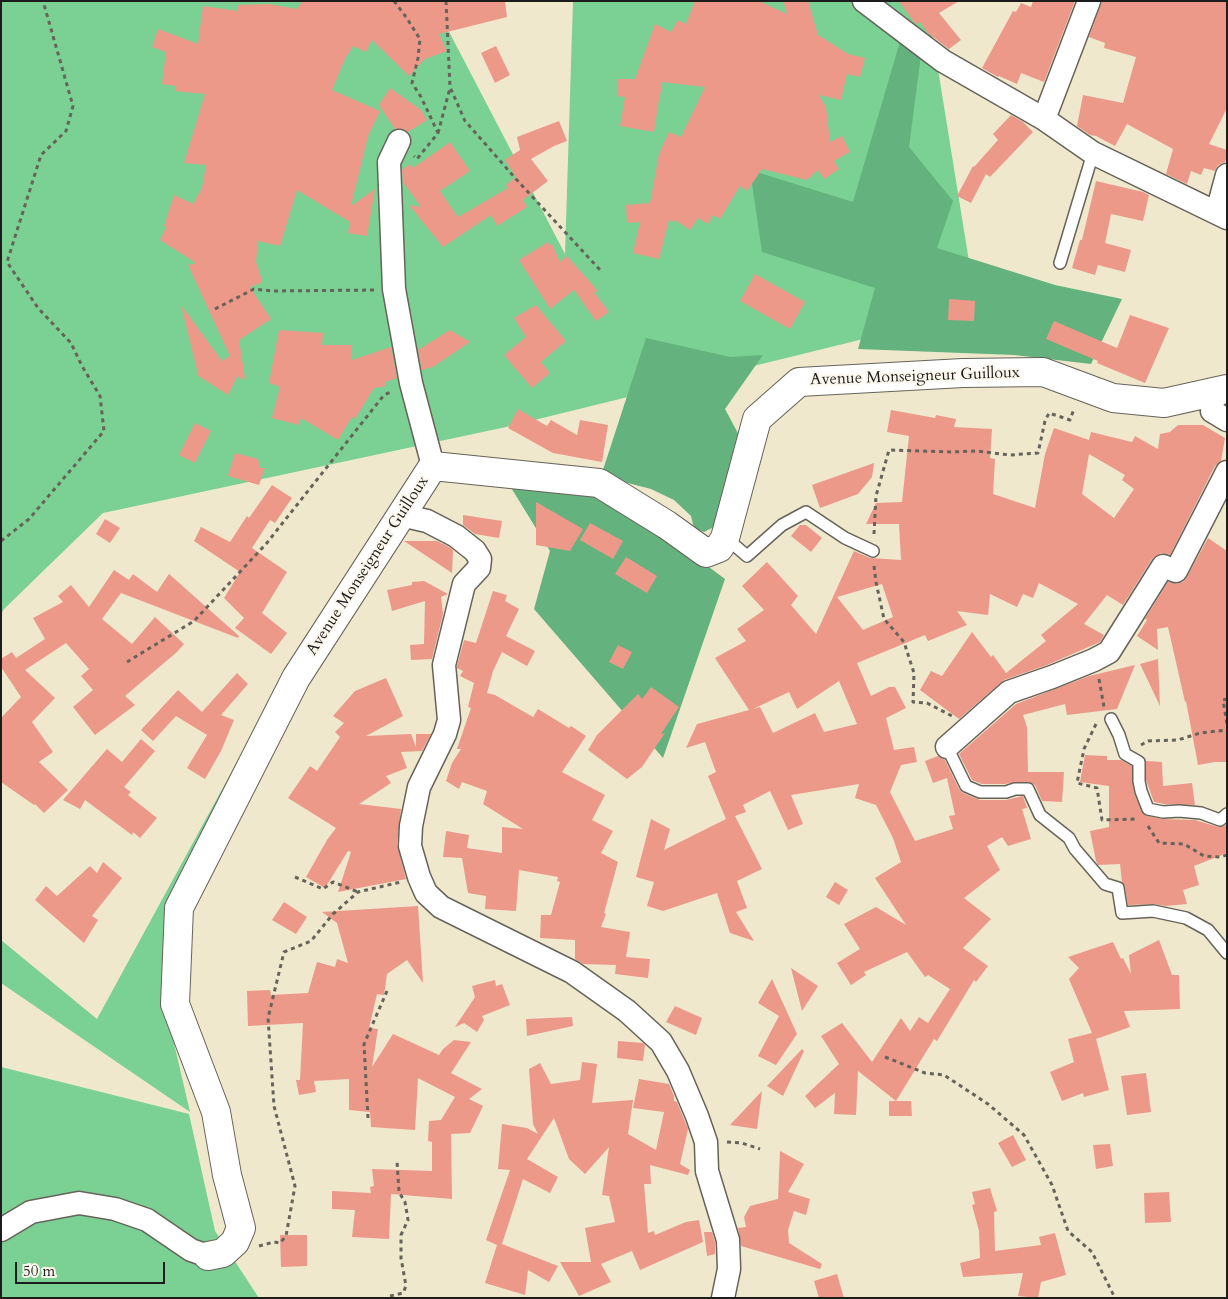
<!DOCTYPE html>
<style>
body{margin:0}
#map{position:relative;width:1228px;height:1299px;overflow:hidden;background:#efe8cd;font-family:Cardo,serif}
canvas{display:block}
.frame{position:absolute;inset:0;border:2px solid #1c1c1c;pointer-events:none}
.scale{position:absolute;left:15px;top:1262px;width:150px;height:22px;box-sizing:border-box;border:2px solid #1c1c1c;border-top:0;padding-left:6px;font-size:15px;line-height:18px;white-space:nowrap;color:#1c1c1c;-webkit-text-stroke:4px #fbf7ec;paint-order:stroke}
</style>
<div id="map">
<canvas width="1228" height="1299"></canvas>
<div class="frame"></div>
<div class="scale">50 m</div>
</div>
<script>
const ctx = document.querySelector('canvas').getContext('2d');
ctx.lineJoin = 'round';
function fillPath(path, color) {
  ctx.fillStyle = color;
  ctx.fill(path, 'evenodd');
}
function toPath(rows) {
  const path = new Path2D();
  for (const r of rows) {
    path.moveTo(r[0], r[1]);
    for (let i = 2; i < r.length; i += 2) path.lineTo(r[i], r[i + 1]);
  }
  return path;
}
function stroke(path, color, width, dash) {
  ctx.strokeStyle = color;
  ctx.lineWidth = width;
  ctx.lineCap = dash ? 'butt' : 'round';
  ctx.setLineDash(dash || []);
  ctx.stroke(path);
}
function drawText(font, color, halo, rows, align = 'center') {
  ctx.font = font + ' Cardo,serif';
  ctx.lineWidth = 4;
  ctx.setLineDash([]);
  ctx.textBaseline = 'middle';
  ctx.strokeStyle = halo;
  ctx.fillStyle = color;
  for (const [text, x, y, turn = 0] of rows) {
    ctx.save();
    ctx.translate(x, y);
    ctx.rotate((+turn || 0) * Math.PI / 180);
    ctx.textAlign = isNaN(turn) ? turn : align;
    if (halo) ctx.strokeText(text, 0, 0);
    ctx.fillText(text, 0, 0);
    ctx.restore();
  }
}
fillPath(toPath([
 [1,1,433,1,565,254,573,1,927,1,977,311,506,427,103,513,4,609,1,614],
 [238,760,172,891,163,996,190,1112,1,983,1,940,97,1019],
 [1,1067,189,1114,215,1231,259,1298,1,1298]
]), '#7bd093');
fillPath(toPath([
 [901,38,922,47,909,147,953,201,937,248,1055,285,1122,299,1091,364,1014,355,858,349,875,288,762,252,750,170,853,202],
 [646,338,730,357,763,355,725,409,741,439,714,527,704,532,694,528,691,516,674,500,651,489,601,476],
 [510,486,594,488,658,529,725,579,663,758,534,609,550,551]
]), '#64b27d');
fillPath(toPath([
 [302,1,505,1,507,17,439,34,447,51,425,59,409,76,372,40,366,52,353,46,345,59,332,90,380,111,368,136,351,206,375,189,367,236,348,233,350,222,297,190,280,246,258,241,256,262,261,277,261,283,250,287,271,319,239,340,245,378,240,379,238,375,228,395,197,375,197,370,181,305,222,361,230,356,188,265,196,263,160,240,166,227,164,226,174,195,193,204,202,188,206,165,184,163,205,94,175,91,176,86,162,84,166,52,152,47,158,29,198,44,203,6,238,11,238,5,269,4,297,9],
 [695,1,759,1,787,14,783,1,808,1,818,35,848,54,865,58,860,77,847,74,841,100,819,95,826,107,830,142,842,136,850,152,834,161,839,169,824,179,818,170,807,180,762,169,747,191,740,186,720,219,713,215,708,224,698,218,690,230,675,220,674,222,669,220,659,259,633,253,640,222,627,223,626,205,650,203,659,154,669,132,681,137,705,87,662,82,662,93,660,93,654,132,620,126,625,97,617,96,617,79,635,79,655,24,671,32,678,20,686,24],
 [899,1,959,1,939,13,961,40,949,49,928,33,920,22,916,24,913,21],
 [1033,1,1075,1,1044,82,1021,73,1017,84,999,76,998,77,982,68,1013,11,1016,12,1021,3,1031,7],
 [1102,1,1227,1,1227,108,1209,144,1227,150,1227,157,1225,162,1218,165,1215,171,1204,168,1201,175,1191,171,1187,184,1166,174,1173,149,1127,124,1115,146,1096,136,1090,135,1077,126,1083,95,1123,103,1136,57,1104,48,1105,43,1089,37],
 [496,46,510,75,495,83,481,53],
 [390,88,421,110,427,120,408,132,404,129,395,129,379,105],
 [1011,115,1023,122,1033,132,990,177,986,174,971,203,957,196,973,166,974,167,998,140,993,134],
 [559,121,567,141,554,146,531,159,548,181,523,200,527,207,497,226,491,215,443,247,409,205,421,207,403,182,402,170,410,164,413,168,450,142,470,171,440,191,458,217,508,188,506,185,516,177,505,160,520,150,517,137],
 [1096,181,1143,192,1149,195,1143,221,1111,214,1105,243,1131,250,1125,272,1098,265,1095,275,1072,268,1080,240,1082,240],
 [548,242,550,245,552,244,560,262,567,256,598,291,594,292,609,312,596,321,574,290,550,309,519,260],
 [755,274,805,302,790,329,740,301],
 [949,299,975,301,974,321,948,320],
 [536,305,566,341,541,362,550,373,532,388,504,355,526,337,514,318],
 [1130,315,1169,328,1145,383,1097,363,1098,361,1046,339,1054,321,1117,348],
 [279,330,323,333,322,345,351,345,352,360,391,347,397,378,385,382,386,386,374,388,355,419,352,417,338,440,301,418,299,425,272,418,280,387,269,383],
 [450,330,470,342,433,367,422,370,418,350],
 [518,409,547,426,551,420,577,435,580,420,608,425,602,462,553,453,508,428],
 [891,410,935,418,936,415,956,419,954,427,992,429,990,458,995,459,993,494,1035,508,1045,454,1054,428,1089,440,1091,432,1132,442,1135,436,1158,449,1160,434,1170,432,1178,425,1203,425,1225,438,1221,461,1215,466,1170,555,1161,553,1152,559,1123,605,1107,595,1084,624,1104,635,1100,642,1047,665,1004,680,959,719,920,690,931,671,942,676,972,632,991,657,993,655,1006,673,1046,641,1041,635,1078,604,1039,583,1033,598,1023,594,1017,607,990,594,988,615,957,611,967,625,928,641,925,635,857,663,871,696,889,687,895,687,906,708,886,718,894,750,914,747,917,762,901,765,890,792,915,841,953,829,949,816,955,815,947,778,933,783,925,761,938,756,945,760,959,789,963,793,980,800,1006,800,1023,796,1027,808,1022,809,1031,839,1008,846,1002,837,987,846,1000,870,964,898,991,919,963,948,988,966,976,982,974,980,937,1041,934,1039,896,1101,858,1071,856,1115,834,1114,835,1093,815,1108,805,1096,839,1064,821,1036,842,1023,872,1062,901,1018,910,1031,919,1017,928,1023,950,989,928,975,925,977,907,952,864,972,866,975,851,985,837,963,860,949,844,924,876,907,906,925,875,878,901,862,893,838,876,805,855,798,859,784,791,795,803,824,788,830,770,791,743,805,746,812,735,816,762,869,737,881,747,908,736,912,754,941,730,933,717,893,663,911,647,906,654,882,636,877,651,819,670,829,664,850,726,819,708,776,716,772,705,742,686,748,697,724,749,710,715,658,746,641,737,629,764,610,742,586,767,562,798,596,791,605,816,634,854,551,870,558,901,560,899,524,866,524,876,503,902,502,909,436,887,432],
 [1089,454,1125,475,1122,480,1134,489,1114,518,1082,494],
 [882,584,893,617,863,630,837,597],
 [839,681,857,724,824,732,815,713,773,733,760,707,753,709,789,692,797,709],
 [195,423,211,431,195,463,179,455],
 [235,453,258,459,260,468,265,468,259,485,228,476],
 [874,463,872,477,858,494,820,508,812,485],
 [272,485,292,498,275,523,270,520,252,548,287,572,262,613,287,633,271,654,235,628,244,618,224,598,240,572,194,541,201,527,230,542,247,516,249,518],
 [536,502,583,529,570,551,536,545],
 [463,515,502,521,499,538,475,534,463,525],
 [105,519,120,528,110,543,96,534],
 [590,523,623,541,613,559,580,540],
 [800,525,806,525,822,538,811,552,791,536],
 [1208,538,1227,551,1227,762,1215,762,1198,765,1186,701,1185,702,1168,627,1157,629,1158,650,1137,636,1147,620,1145,619,1168,582,1178,584,1184,581,1187,577],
 [404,541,437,541,449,547,453,550,452,573],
 [626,557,657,576,647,593,615,574],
 [114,570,129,580,133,574,157,592,169,574,239,636,238,638,121,593,102,619,132,644,155,617,184,644,177,652,125,696,135,705,95,735,73,707,93,690,81,676,89,669,66,643,25,670,55,698,32,722,53,752,39,762,68,790,44,813,35,804,34,805,1,782,1,718,21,697,1,667,1,659,12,652,16,658,45,639,33,618,63,602,58,596,71,585,89,607],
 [424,581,448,594,441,597,443,614,432,659,411,660,410,645,424,644,425,601,392,611,387,590,412,585,412,582],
 [493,591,507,595,505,601,519,609,506,636,535,651,527,666,502,652,493,671,487,693,495,695,533,717,538,709,569,728,571,726,586,736,562,772,605,795,592,820,613,831,601,853,618,862,604,913,606,914,601,927,630,932,626,957,650,959,648,978,615,974,616,965,583,964,575,959,575,940,540,938,541,915,551,915,560,882,557,881,558,877,519,870,516,911,485,909,486,896,468,893,462,858,443,857,446,831,469,835,467,848,502,853,502,827,523,829,483,804,487,791,462,782,459,789,446,781,452,763,461,749,457,749,471,708,468,707,474,683,460,676,463,671,457,668,457,666,464,640,476,643],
 [618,645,632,652,623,669,609,662],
 [1158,659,1160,706,1140,664],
 [1135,665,1117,709,1067,715,1065,704,1023,715,1027,727,1028,772,1064,772,1062,802,1042,801,1035,785,1029,782,1015,782,1005,784,982,784,972,780,959,754,1016,704,1089,676],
 [237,673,248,684,221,715,234,720,221,751,205,779,187,768,207,735,176,716,153,741,141,730,178,690,202,712],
 [386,678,403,716,366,736,411,734,416,747,416,734,431,734,422,751,401,752,407,768,386,776,391,783,359,804,401,809,397,844,406,879,338,892,351,852,348,851,325,888,306,877,327,840,336,828,288,798,310,766,317,771,340,737,335,732,344,723,333,716,355,691],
 [651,687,679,707,661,734,665,733,642,767,627,779,588,750,597,735,638,694,642,699],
 [141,739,155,751,124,787,131,792,128,795,157,818,140,838,133,832,132,835,85,800,80,809,63,800,107,749,122,762],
 [1085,755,1107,756,1107,760,1121,760,1132,766,1134,792,1144,815,1162,819,1195,820,1218,827,1227,825,1227,853,1194,866,1199,885,1183,890,1187,904,1166,906,1153,904,1128,905,1125,887,1122,882,1120,864,1098,865,1096,861,1090,831,1109,827,1109,786,1080,782],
 [1146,761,1162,762,1163,786,1192,783,1195,805,1164,804,1154,802,1146,780],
 [103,862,122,878,92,916,98,920,84,943,35,900,46,886,57,896,90,866,97,873],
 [835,882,848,890,839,905,826,897],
 [284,902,307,917,296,934,272,920],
 [418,906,423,983,407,960,387,974,384,995,377,994,369,1028,378,1029,372,1067,393,1034,439,1055,443,1049,454,1040,471,1042,451,1073,482,1089,469,1099,483,1106,470,1133,451,1134,452,1199,391,1194,389,1239,352,1237,355,1210,332,1209,332,1191,371,1193,370,1187,374,1186,372,1169,432,1171,432,1142,428,1141,429,1121,441,1120,455,1097,418,1078,415,1130,371,1127,370,1112,349,1110,349,1079,314,1081,316,1092,299,1095,296,1080,300,1080,303,1023,248,1026,247,991,270,990,271,995,308,993,317,962,335,967,337,959,348,963,337,923,322,912],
 [1159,940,1172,975,1179,975,1180,1009,1124,1011,1130,1027,1096,1039,1109,1090,1084,1097,1083,1093,1062,1101,1050,1072,1074,1062,1068,1039,1092,1033,1069,979,1079,968,1068,957,1113,942,1121,959,1123,958,1131,974,1129,955],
 [791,968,818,986,802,1011],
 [772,979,797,1034,776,1065,758,1056,779,1016,758,1003],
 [495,980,496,986,502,984,510,1005,482,1016,484,1020,477,1032,464,1023,455,1027,475,997,472,986],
 [675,1006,702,1018,696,1035,666,1022],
 [572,1017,573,1026,527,1036,526,1019],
 [618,1041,643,1043,645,1045,643,1061,617,1058],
 [802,1049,804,1051,783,1096,767,1086],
 [582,1062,597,1064,592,1103,633,1100,628,1134,656,1150,664,1112,633,1108,639,1079,669,1084,674,1096,674,1101,677,1102,688,1129,680,1164,690,1170,688,1175,650,1165,651,1184,644,1184,648,1233,654,1231,655,1235,686,1222,699,1220,703,1242,640,1270,632,1251,601,1264,611,1282,579,1296,560,1262,591,1262,585,1228,615,1222,609,1196,602,1195,609,1147,585,1174,569,1159,554,1118,527,1159,558,1177,550,1193,523,1179,502,1244,558,1266,549,1282,528,1270,525,1295,485,1283,497,1245,486,1240,510,1170,498,1169,502,1124,527,1128,538,1134,533,1124,529,1069,540,1063,551,1084,580,1080],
 [1146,1073,1151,1112,1127,1115,1121,1076],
 [762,1091,757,1129,730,1125],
 [889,1101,911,1101,912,1116,889,1116],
 [1013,1135,1026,1160,1012,1167,998,1143],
 [1110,1144,1113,1166,1096,1169,1093,1145],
 [780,1151,804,1164,788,1192,810,1199,806,1215,794,1211,788,1230,789,1243,822,1264,820,1269,741,1246,738,1228,746,1227,744,1217,750,1206,778,1199],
 [990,1188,997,1211,994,1212,995,1251,1041,1245,1039,1237,1055,1233,1066,1275,1041,1282,1038,1298,1018,1296,1023,1273,963,1277,960,1263,980,1258,979,1231,972,1205,975,1204,972,1192],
 [1169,1192,1171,1222,1145,1223,1144,1193],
 [704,1232,712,1232,715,1242,715,1254,707,1256],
 [280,1235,307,1235,307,1266,281,1267],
 [837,1274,844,1298,819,1298,814,1281]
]), '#ec998a');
const lane = toPath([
 [1060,263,1093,153],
 [726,538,747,556,782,525,806,512,845,538,873,551],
 [1111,719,1119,735,1125,754,1139,762,1139,781,1141,791,1148,809,1163,812,1179,811,1201,813,1220,820,1227,814],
 [947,747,966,786,980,792,1006,792,1015,789,1028,789,1040,815,1069,838,1075,849,1105,884,1118,888,1122,913,1153,911,1186,918,1208,930,1227,953]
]);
const street = toPath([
 [864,1,943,61,1044,119,1093,153,1227,218],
 [1044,119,1089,1],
 [399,141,389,162,394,289,411,383,433,466],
 [1217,212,1227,175],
 [1214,392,1212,411,1227,420],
 [401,515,427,521,456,536,475,551,480,559,479,568,464,584,444,665,449,720,445,734,419,787,411,826,410,846,419,877,426,893,441,907,572,972,627,1011,661,1042,678,1071,697,1116,706,1142,707,1171,728,1240,729,1269,723,1298],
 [947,747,1009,692,1052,677,1094,660,1109,652,1163,566,1176,571,1227,472],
 [1,1230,31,1212,79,1203,115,1209,147,1220,191,1250,208,1256]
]);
const secondary = toPath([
 [208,1256,223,1253,235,1242,241,1228,227,1175,216,1112,175,1004,179,908,296,678,433,466,599,483,667,525,706,553,719,548,725,538,757,419,799,382,963,373,1043,372,1113,398,1164,403,1227,389]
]);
stroke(lane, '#66635a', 14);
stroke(street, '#66635a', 25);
stroke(secondary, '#66635a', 30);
stroke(toPath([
 [394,1,406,17,420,39,418,58,412,83,421,97,438,133,417,159,414,156],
 [446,1,450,87,465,121,516,179,601,271],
 [438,133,450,88],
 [215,309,254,289,272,291,375,290],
 [874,534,876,496,889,450,951,452,976,451,1010,455,1038,453,1045,421,1049,413,1070,420,1074,409],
 [1,541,29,519,104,431,100,396,82,366,71,343,38,308,7,262,41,155,66,131,73,106,43,1],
 [874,566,876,582,884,619,904,642,914,673,913,702,927,703,952,716],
 [127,662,194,621,266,544,384,395,393,391],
 [1099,679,1104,707],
 [1227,699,1223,700,1227,724],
 [1096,724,1084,749,1077,783,1097,788,1102,820,1138,819],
 [1141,745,1148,741,1178,740,1200,733,1227,730],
 [1148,826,1159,843,1184,844,1204,856,1220,857,1227,855],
 [295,877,323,889,333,882,358,892],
 [885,1057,925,1073,944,1075,988,1104,1024,1135,1052,1185,1068,1231,1092,1252,1115,1298],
 [368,1118,364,1044,387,991],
 [727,1142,742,1143,760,1149],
 [259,1246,274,1242,280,1243,286,1236,295,1186,274,1106,268,1018,284,952,311,941,333,914,358,892,401,882],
 [390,1296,403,1293,406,1286,401,1258,401,1235,408,1220,405,1202,399,1192,397,1161]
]), '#66635a', 3, [4, 4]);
stroke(lane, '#fff', 11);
stroke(street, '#fff', 22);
stroke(secondary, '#fff', 28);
drawText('16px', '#1c1c1c', '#fbf7ec', [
 ["Avenue Monseigneur Guilloux",915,377,-2],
 ["Avenue Monseigneur Guilloux",368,566,-57]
]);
</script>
